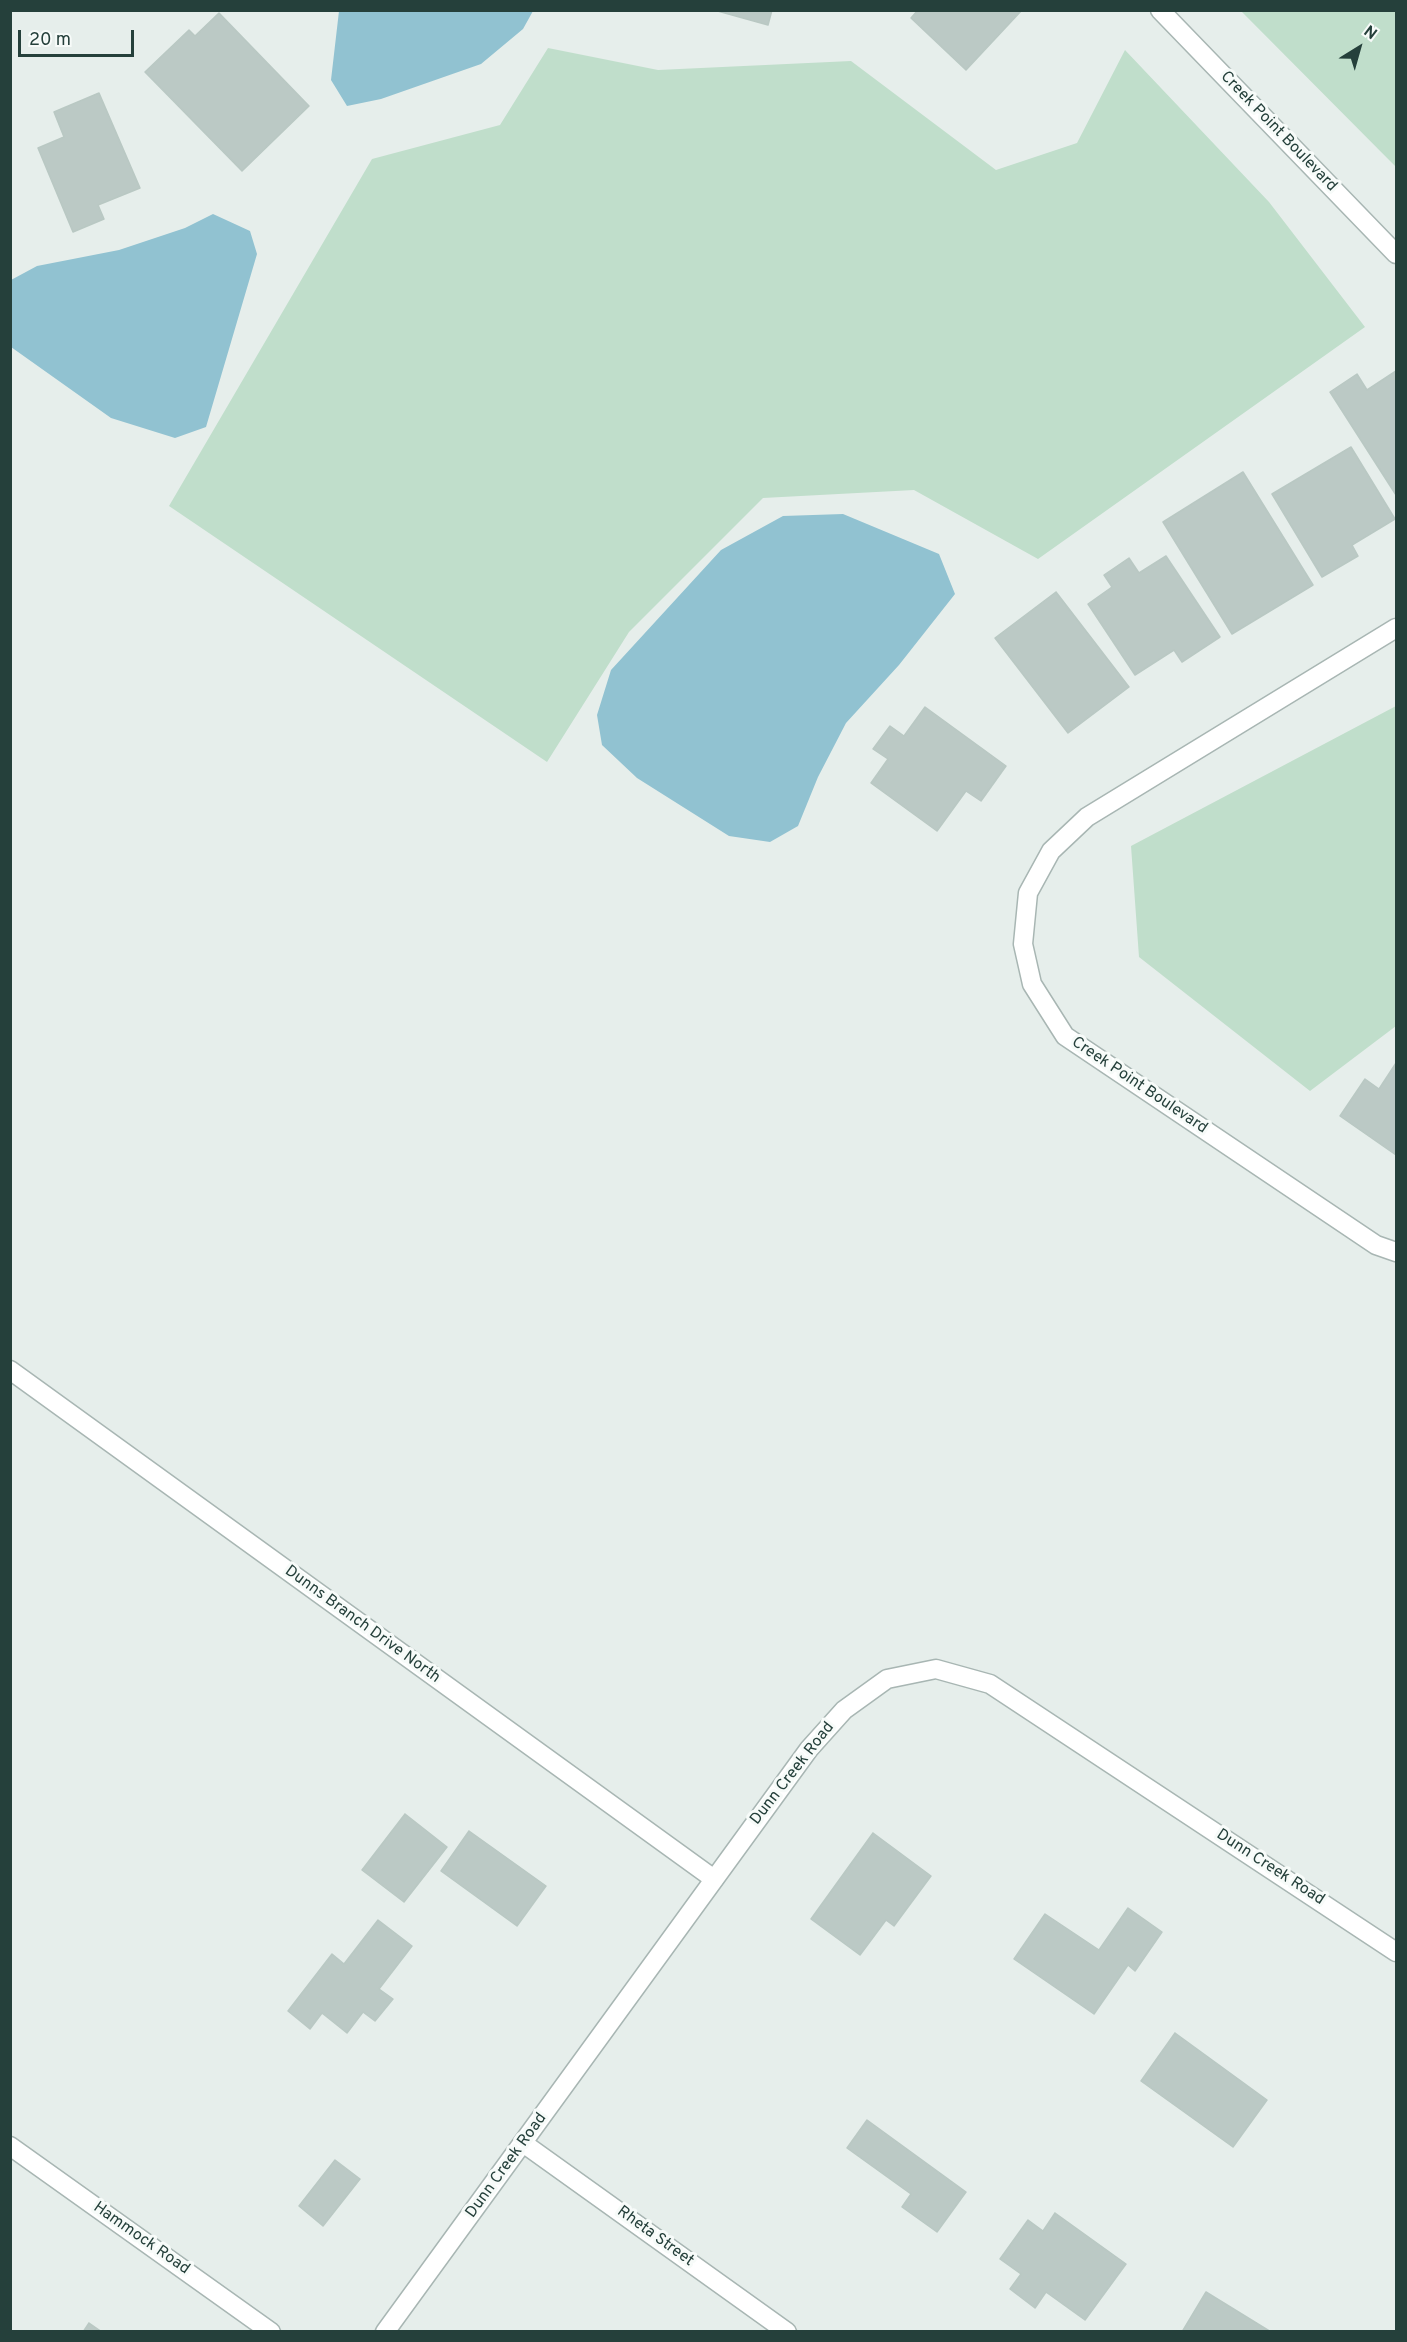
<!DOCTYPE html>
<style>
body{margin:0}
#map{position:relative;width:1407px;height:2342px;overflow:hidden;background:#e6eeeb;font-family:Overpass,sans-serif}
canvas{display:block}
.frame{position:absolute;inset:0;border:12px solid #25403b;pointer-events:none}
.north{position:absolute;left:1329px;top:18px;width:60px;height:60px;-webkit-text-stroke:4px #f7fbf9;paint-order:stroke;rotate:37deg;font-size:16px;font-weight:700;line-height:24px;text-align:center;color:#25403b}
.north::after{content:'';display:block;margin:auto;width:21px;height:27px;background:#25403b;clip-path:polygon(50% 0,100% 100%,50% 72%,0 100%)}
.scale{position:absolute;left:18px;top:30px;width:116px;height:27px;box-sizing:border-box;border:3px solid #25403b;border-top:0;padding-left:8px;font-size:18px;line-height:21px;white-space:nowrap;color:#25403b;-webkit-text-stroke:4px #f7fbf9;paint-order:stroke}
</style>
<div id="map">
<canvas width="1407" height="2342"></canvas>
<div class="frame"></div>
<div class="north">N</div>
<div class="scale">20 m</div>
</div>
<script>
const ctx = document.querySelector('canvas').getContext('2d');
ctx.lineJoin = 'round';
function fillPath(path, color) {
  ctx.fillStyle = color;
  ctx.fill(path, 'evenodd');
}
function toPath(rows) {
  const path = new Path2D();
  for (const r of rows) {
    path.moveTo(r[0], r[1]);
    for (let i = 2; i < r.length; i += 2) path.lineTo(r[i], r[i + 1]);
  }
  return path;
}
function stroke(path, color, width, dash) {
  ctx.strokeStyle = color;
  ctx.lineWidth = width;
  ctx.lineCap = dash ? 'butt' : 'round';
  ctx.setLineDash(dash || []);
  ctx.stroke(path);
}
function drawText(font, color, halo, rows, align = 'center') {
  ctx.font = font + ' Overpass,sans-serif';
  ctx.lineWidth = 6;
  ctx.setLineDash([]);
  ctx.textBaseline = 'middle';
  ctx.strokeStyle = halo;
  ctx.fillStyle = color;
  for (const [text, x, y, turn = 0] of rows) {
    ctx.save();
    ctx.translate(x, y);
    ctx.rotate((+turn || 0) * Math.PI / 180);
    ctx.textAlign = isNaN(turn) ? turn : align;
    if (halo) ctx.strokeText(text, 0, 0);
    ctx.fillText(text, 0, 0);
    ctx.restore();
  }
}
fillPath(toPath([
 [1241,11,1396,11,1396,167],
 [548,48,658,70,851,61,996,170,1077,143,1125,50,1269,202,1365,327,1038,559,914,490,763,498,629,632,547,762,169,506,372,159,500,125],
 [1396,706,1396,1026,1310,1091,1139,957,1131,846]
]), '#c0decb');
fillPath(toPath([
 [339,11,339,10,533,11,523,29,481,64,381,99,347,106,331,80],
 [213,214,250,231,257,254,206,427,175,438,111,418,11,347,11,280,37,266,119,250,185,228],
 [843,514,939,554,955,594,899,665,846,723,818,777,798,826,770,842,729,836,637,778,602,745,597,715,611,670,721,550,783,516]
]), '#91c2d1');
const building = toPath([
 [714,10,772,10,768,25,714,10],
 [918,10,1022,10,966,70,911,18,918,10],
 [219,13,309,106,242,171,145,72,189,30,195,36,219,13],
 [99,93,140,188,98,205,104,219,73,232,38,148,64,137,54,112,99,93],
 [1396,371,1396,495,1330,392,1357,374,1367,390,1396,371],
 [1351,447,1395,519,1352,545,1358,556,1322,577,1272,494,1351,447],
 [1243,472,1313,585,1232,634,1163,522,1243,472],
 [1166,556,1220,637,1182,662,1174,650,1135,675,1088,604,1112,587,1104,575,1129,558,1139,573,1166,556],
 [1056,592,1129,687,1068,733,995,638,1056,592],
 [925,707,1006,766,981,801,966,791,937,831,871,783,888,759,873,749,890,726,904,736,925,707],
 [1396,1063,1396,1155,1340,1116,1365,1079,1379,1089,1396,1063],
 [405,1814,447,1847,404,1902,362,1870,405,1814],
 [469,1831,546,1886,517,1926,441,1871,469,1831],
 [873,1833,931,1876,894,1926,886,1920,860,1955,811,1919,873,1833],
 [1128,1908,1162,1932,1135,1971,1128,1965,1094,2014,1014,1959,1045,1914,1099,1950,1128,1908],
 [378,1920,412,1946,379,1989,393,1999,375,2021,363,2012,347,2033,322,2013,310,2029,288,2011,332,1954,344,1964,378,1920],
 [1175,2033,1267,2100,1233,2147,1141,2081,1175,2033],
 [867,2120,966,2192,937,2232,902,2207,911,2194,847,2148,867,2120],
 [335,2160,360,2179,323,2226,299,2206,335,2160],
 [1055,2213,1126,2264,1085,2320,1046,2292,1035,2308,1010,2289,1021,2274,1000,2259,1028,2220,1043,2231,1055,2213],
 [1206,2292,1271,2332,1182,2332,1206,2292],
 [89,2323,102,2332,83,2332,89,2323]
]);
fillPath(building, '#bbc9c5');
stroke(building, '#b9c8c3', 1.5);
const minor = toPath([
 [1160,10,1396,254],
 [1396,628,1087,817,1051,851,1028,893,1023,944,1032,984,1065,1036,1376,1245,1396,1252],
 [10,1370,714,1879],
 [523,2143,787,2332],
 [10,2146,271,2332]
]);
const tertiary = toPath([
 [385,2332,809,1749,844,1710,887,1679,936,1669,990,1684,1396,1952]
]);
stroke(minor, '#a8b6b3', 21);
stroke(tertiary, '#a8b6b3', 21);
stroke(minor, '#fff', 18);
stroke(tertiary, '#fff', 18);
drawText('16px', '#25403b', '#f7fbf9', [
 ["Creek Point Boulevard",1278,132,46],
 ["Creek Point Boulevard",1139,1086,34],
 ["Dunns Branch Drive North",362,1625,36],
 ["Dunn Creek Road",793,1774,-52],
 ["Dunn Creek Road",1270,1868,33],
 ["Dunn Creek Road",507,2166,-54],
 ["Rheta Street",655,2237,36],
 ["Hammock Road",141,2239,35]
]);
</script>
